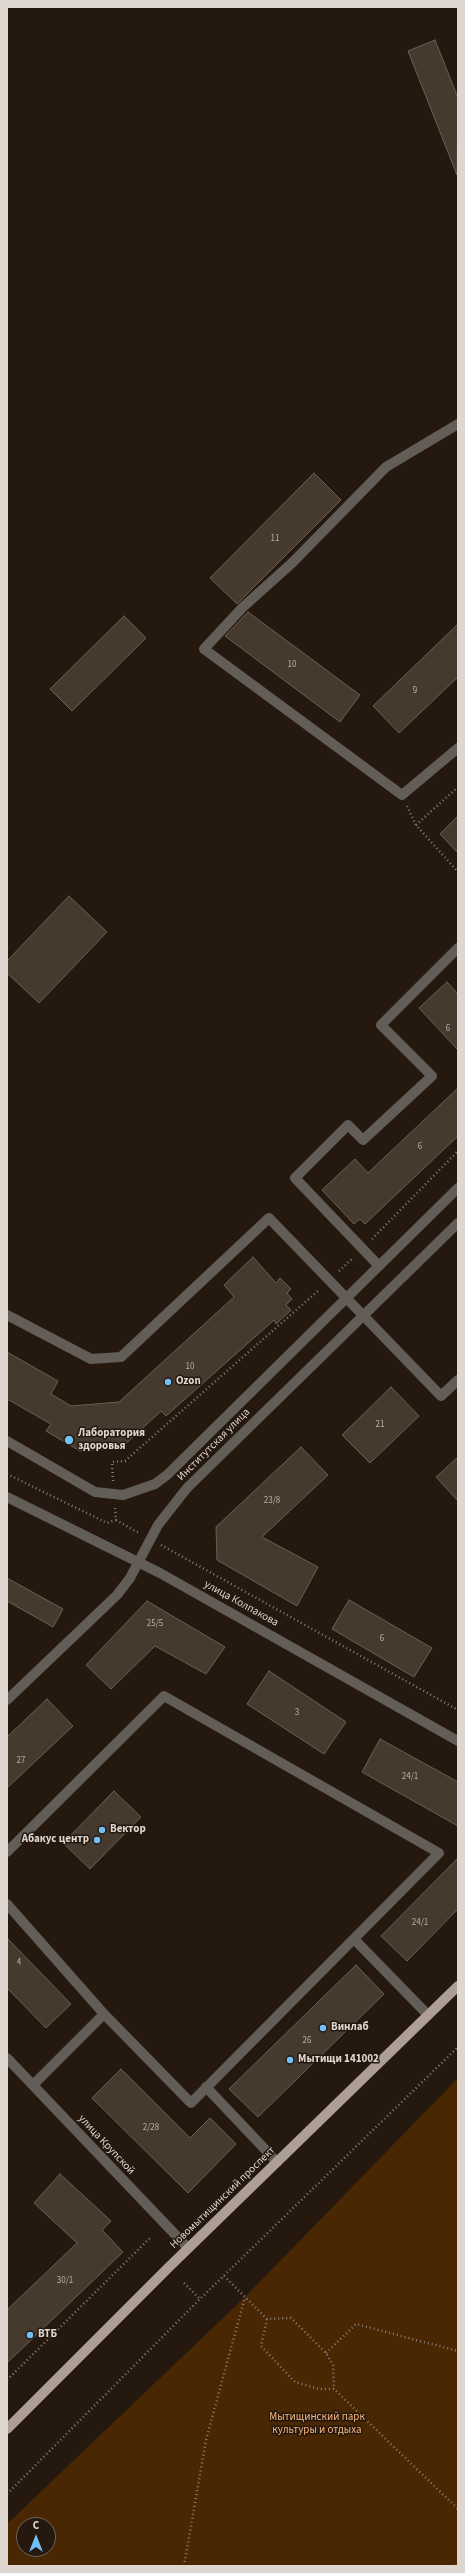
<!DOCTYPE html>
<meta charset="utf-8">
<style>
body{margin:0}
#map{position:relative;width:465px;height:2573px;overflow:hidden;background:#24180f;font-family:"Source Sans 3",sans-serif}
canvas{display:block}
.frame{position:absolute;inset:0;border:8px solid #dfd6d0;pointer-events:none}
.north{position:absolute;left:16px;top:2517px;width:40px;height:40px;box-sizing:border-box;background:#24180f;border:1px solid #6f645c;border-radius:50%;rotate:0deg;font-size:11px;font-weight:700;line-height:16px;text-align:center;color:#dfd6d0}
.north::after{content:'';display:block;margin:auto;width:14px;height:18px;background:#71c1f5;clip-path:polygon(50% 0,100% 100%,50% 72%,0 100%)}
</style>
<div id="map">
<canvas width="465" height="2573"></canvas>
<div class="frame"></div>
<div class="north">С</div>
</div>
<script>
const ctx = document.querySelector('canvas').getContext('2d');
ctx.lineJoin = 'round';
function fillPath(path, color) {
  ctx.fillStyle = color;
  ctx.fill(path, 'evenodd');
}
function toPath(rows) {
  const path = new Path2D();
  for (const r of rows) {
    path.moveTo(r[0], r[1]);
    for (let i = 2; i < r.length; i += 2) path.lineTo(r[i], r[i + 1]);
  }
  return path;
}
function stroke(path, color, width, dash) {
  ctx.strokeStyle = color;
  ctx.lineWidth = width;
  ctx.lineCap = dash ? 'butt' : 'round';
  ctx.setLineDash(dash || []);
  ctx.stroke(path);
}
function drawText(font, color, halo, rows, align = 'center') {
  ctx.font = font + ' "Source Sans 3",sans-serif';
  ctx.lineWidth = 3;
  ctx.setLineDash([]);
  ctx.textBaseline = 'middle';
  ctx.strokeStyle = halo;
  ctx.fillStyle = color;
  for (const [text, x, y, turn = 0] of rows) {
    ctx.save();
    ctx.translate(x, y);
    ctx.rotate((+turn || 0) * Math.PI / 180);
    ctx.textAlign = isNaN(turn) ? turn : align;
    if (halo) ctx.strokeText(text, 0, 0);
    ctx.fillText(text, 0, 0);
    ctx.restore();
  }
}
fillPath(toPath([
 [458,2078,458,2566,7,2566,7,2524,245,2297],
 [24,2525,48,2525,48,2549,24,2549]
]), '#492703');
const building = toPath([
 [435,40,458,98,457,175,408,51,435,40],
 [314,473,341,500,237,604,210,578,314,473],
 [248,612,360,695,340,722,225,636,248,612],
 [124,616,146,638,72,711,50,689,124,616],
 [458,624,458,677,399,733,373,706,458,624],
 [458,816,458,853,440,834,458,816],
 [69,896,107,932,39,1003,7,973,7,961,69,896],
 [447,982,458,994,458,1050,419,1008,447,982],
 [458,1088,458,1136,365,1224,360,1219,354,1224,322,1190,355,1159,368,1173,458,1088],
 [253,1257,276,1283,280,1278,291,1289,287,1293,292,1299,286,1305,291,1310,276,1324,274,1320,166,1416,161,1411,121,1448,80,1451,46,1431,51,1424,7,1399,7,1352,58,1381,51,1394,71,1406,119,1402,234,1297,224,1285,253,1257],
 [391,1387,419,1416,370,1463,342,1435,391,1387],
 [301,1447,328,1475,262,1537,318,1567,297,1606,217,1560,216,1527,301,1447],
 [458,1457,458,1501,436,1477,458,1457],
 [7,1578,63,1609,53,1627,7,1601,7,1578],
 [349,1600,432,1648,414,1677,332,1629,349,1600],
 [147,1601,225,1647,206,1674,155,1646,111,1689,86,1665,147,1601],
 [269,1671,346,1722,324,1754,247,1704,269,1671],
 [47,1699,73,1726,7,1788,7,1737,47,1699],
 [380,1739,458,1782,458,1826,362,1772,380,1739],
 [114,1791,141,1817,90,1869,63,1843,114,1791],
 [458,1858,458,1909,407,1961,381,1936,458,1858],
 [7,1938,71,2004,46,2028,7,1988,7,1938],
 [356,1965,384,1994,258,2117,229,2089,356,1965],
 [121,2069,190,2138,210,2118,236,2144,188,2193,92,2098,121,2069],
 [60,2174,111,2221,102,2230,123,2252,7,2363,7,2310,77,2243,34,2203,60,2174]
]);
fillPath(building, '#46392e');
stroke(building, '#6d5f54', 1);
stroke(toPath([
 [407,806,416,825,458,872],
 [416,825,458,787],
 [372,1239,458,1151],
 [339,1271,353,1258],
 [7,1474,107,1523,116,1520,115,1508],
 [113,1481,112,1462,125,1461,319,1290],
 [116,1520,139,1533],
 [161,1545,458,1710],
 [224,2276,267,2319,291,2318,326,2353,333,2365,334,2389],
 [184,2283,200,2299],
 [267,2319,261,2346,295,2382,319,2389,334,2389,458,2509],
 [326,2353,356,2324,458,2351],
 [7,2380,151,2237],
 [7,2494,200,2299,458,2047],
 [184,2566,206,2440,245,2297],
 [455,2566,458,2565]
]), '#887e77', 2.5, [1, 3]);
stroke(toPath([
 [458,424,386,467,292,563,243,607,204,649,402,795,458,748],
 [379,1266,295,1178,348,1125,363,1140,432,1076,381,1025,458,948],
 [7,1315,91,1359,121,1357,269,1218,441,1396,458,1380],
 [7,1441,95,1492,123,1495,155,1484,167,1475,458,1188],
 [7,1497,160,1573,458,1741],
 [7,1700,117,1595,130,1578,158,1525,187,1488,458,1223],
 [7,1852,164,1696,439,1853,191,2103,104,2014,7,1904],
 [354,1939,428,2015],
 [7,2058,188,2248],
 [33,2085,104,2014],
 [206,2087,277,2162]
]), '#635d58', 10);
stroke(toPath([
 [7,2429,169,2267,458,1986]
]), '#ad9f95', 10);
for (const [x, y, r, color] of [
 [168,1382,4,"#71c1f5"],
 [69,1440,5,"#71c1f5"],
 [102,1830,4,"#71c1f5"],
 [97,1840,4,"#71c1f5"],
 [323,2028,4,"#71c1f5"],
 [290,2060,4,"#71c1f5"],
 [30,2335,4,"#71c1f5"]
]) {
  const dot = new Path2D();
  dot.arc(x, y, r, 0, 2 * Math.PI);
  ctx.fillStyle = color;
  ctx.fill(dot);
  stroke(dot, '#24180f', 1.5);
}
drawText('9px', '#b9afa8', null, [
 ["11",275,539],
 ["10",292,665],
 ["9",415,691],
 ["6",448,1029],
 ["6",420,1147],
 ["10",190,1367],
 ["21",380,1425],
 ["23/8",272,1501],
 ["25/5",155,1624],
 ["6",382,1639],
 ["3",297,1713],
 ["27",21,1761],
 ["24/1",410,1777],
 ["24/1",420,1923],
 ["4",19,1963],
 ["26",307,2041],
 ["2/28",151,2128],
 ["30/1",65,2281]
]);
drawText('bold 11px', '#dfd6d0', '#24180f', [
 ["Ozon",176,1382],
 ["Лаборатория",78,1434],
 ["здоровья",78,1447],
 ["Вектор",110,1830],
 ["Абакус центр",89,1840,"right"],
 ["Винлаб",331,2028],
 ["Мытищи 141002",298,2060],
 ["ВТБ",38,2335]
], 'left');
drawText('11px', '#dfd6d0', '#24180f', [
 ["Институтская улица",214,1445,-45],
 ["улица Колпакова",241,1604,29],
 ["улица Крупской",106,2145,47],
 ["Новомытищинский проспект",223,2198,-44]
]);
drawText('11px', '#f8b67e', '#24180f', [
 ["Мытищинский парк",317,2418],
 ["культуры и отдыха",317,2431]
]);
</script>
